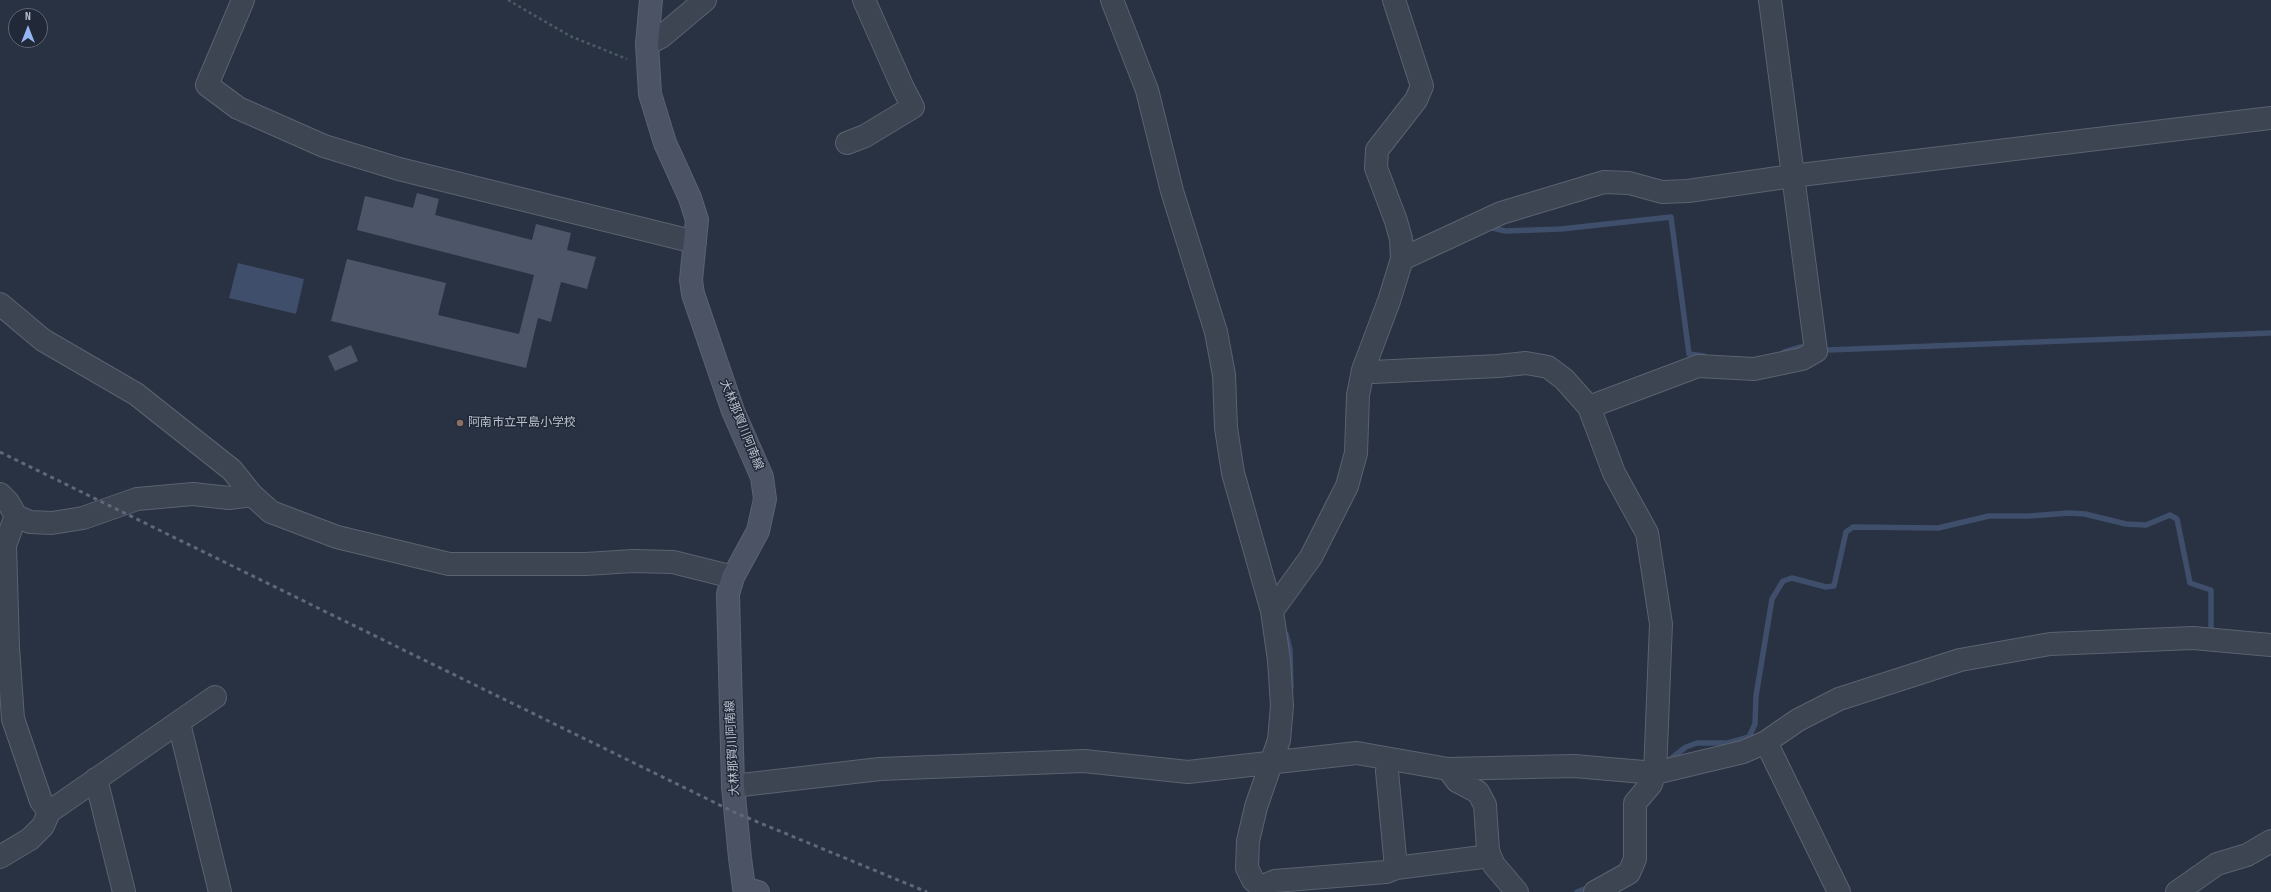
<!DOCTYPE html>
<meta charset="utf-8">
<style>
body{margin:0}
#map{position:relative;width:2271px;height:892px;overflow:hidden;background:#283242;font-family:"Sofia Sans Condensed",sans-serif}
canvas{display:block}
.north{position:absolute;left:8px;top:8px;width:40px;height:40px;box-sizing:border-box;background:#212938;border:1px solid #5e6573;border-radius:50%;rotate:0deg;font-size:11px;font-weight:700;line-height:16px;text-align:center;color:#bac0cc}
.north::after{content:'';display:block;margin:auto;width:14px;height:18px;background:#96b4f4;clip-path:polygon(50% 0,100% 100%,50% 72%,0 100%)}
</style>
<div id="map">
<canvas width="2271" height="892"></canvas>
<div class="north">N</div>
</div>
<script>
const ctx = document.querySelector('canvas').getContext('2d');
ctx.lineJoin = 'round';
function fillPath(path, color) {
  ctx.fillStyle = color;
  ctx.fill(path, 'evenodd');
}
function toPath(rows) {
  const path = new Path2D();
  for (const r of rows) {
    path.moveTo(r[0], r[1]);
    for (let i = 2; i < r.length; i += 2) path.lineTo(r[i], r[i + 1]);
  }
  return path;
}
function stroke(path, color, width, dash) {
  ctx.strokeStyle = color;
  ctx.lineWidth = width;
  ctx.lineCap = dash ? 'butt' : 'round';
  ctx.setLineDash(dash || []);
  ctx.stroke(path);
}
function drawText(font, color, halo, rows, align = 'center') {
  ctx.font = font + ' "Sofia Sans Condensed","Noto Sans JP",sans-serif';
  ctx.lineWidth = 3;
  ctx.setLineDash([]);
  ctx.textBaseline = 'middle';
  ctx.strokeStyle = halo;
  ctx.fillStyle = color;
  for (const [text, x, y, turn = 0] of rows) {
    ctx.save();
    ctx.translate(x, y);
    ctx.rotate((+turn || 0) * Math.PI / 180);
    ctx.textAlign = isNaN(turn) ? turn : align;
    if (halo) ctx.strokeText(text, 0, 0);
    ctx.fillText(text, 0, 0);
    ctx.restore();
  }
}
fillPath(toPath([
 [238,263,304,279,296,314,229,298]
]), '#3f4e6b');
stroke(toPath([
 [1489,227,1505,231,1561,229,1671,217,1689,354,1704,356],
 [1828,350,2271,333],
 [1784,352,1801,347],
 [1286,634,1290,650,1291,687],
 [1669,760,1686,747,1697,743,1728,743,1749,737,1755,724,1756,696,1772,599,1783,581,1792,578,1826,587,1834,586,1846,532,1853,527,1938,528,1989,516,2029,516,2069,513,2085,514,2126,524,2146,525,2170,515,2177,519,2190,583,2211,590,2211,630,2216,631],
 [1577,892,1592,886]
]), '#3f4e6b', 5.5);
fillPath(toPath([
 [417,193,439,199,435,215,532,240,536,224,571,233,567,250,596,257,587,289,561,282,551,322,538,318,526,368,331,321,347,259,446,283,438,315,519,334,534,275,357,230,365,196,413,208],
 [351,345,358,361,335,371,328,356]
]), '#4d5669');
const street = toPath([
 [243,0,207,85,238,108,324,146,399,169,695,242],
 [1112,0,1147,90,1172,191,1216,332,1224,375,1226,428,1233,473,1272,611,1279,660,1282,706,1279,740,1256,807,1248,841,1247,868,1253,880,1261,887,1262,892],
 [647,44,661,37,705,0],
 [847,143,865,136,913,107,903,88,864,0],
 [1402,259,1501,213,1604,182,1629,183,1662,192,1688,191,1792,176,2271,118],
 [0,304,43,340,136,394,232,470,252,495,271,512,337,537,449,564,586,564,633,561,673,562,733,577],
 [1363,370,1373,372,1498,366,1526,363,1548,367,1564,379,1589,407,1614,473,1647,533,1661,624,1655,773,1651,784,1635,803,1635,859,1629,873,1595,892],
 [1589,407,1698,366,1754,369,1802,359,1816,351,1770,0],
 [0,494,8,502,16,516,30,522,52,523,83,518,137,499,193,494,229,498,252,495],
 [16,516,5,545,8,647,13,719,41,801,49,812],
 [1272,611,1311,557,1347,486,1356,453,1358,395,1363,370,1389,301,1402,259,1401,239,1396,221,1376,168,1377,150,1416,100,1422,86,1394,0],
 [179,723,220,892],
 [1766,742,1839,892],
 [1391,759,1387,771,1396,868,1490,856],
 [1448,769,1457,781,1478,792,1485,805,1488,850,1490,856,1494,865,1517,892],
 [96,779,124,892],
 [733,786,880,769,1084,761,1188,772,1357,753,1448,769,1574,766,1655,773,1743,752,1766,742,1798,720,1839,699,1960,660,2050,644,2193,638,2271,645],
 [0,857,30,839,43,826,49,812,215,697],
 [1261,887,1275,881,1386,872,1396,868],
 [2177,892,2217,864,2247,855,2271,841]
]);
const secondary = toPath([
 [651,0,647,44,650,94,665,143,690,198,697,220,691,280,693,294,733,411,762,477,765,499,758,531,733,577,728,594,733,786,740,858,744,888,758,892]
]);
stroke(street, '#5b626f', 24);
stroke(secondary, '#5b626f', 24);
stroke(toPath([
 [508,0,570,36,627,59]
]), '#495c60', 2.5, [3, 3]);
stroke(street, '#3d4452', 22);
stroke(secondary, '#4b5365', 22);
stroke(toPath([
 [0,452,736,813,927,892]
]), '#5f6879', 3, [4, 4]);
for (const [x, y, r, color] of [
 [460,423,4,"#8d6e63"]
]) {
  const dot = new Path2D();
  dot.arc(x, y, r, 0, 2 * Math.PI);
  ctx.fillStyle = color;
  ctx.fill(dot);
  stroke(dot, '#212938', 1.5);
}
drawText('12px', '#bac0cc', '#212938', [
 ["阿南市立平島小学校",468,423]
], 'left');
drawText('12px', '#bac0cc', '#212938', [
 ["大林那賀川阿南線",741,425,68],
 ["大林那賀川阿南線",733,748,-93]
]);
</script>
